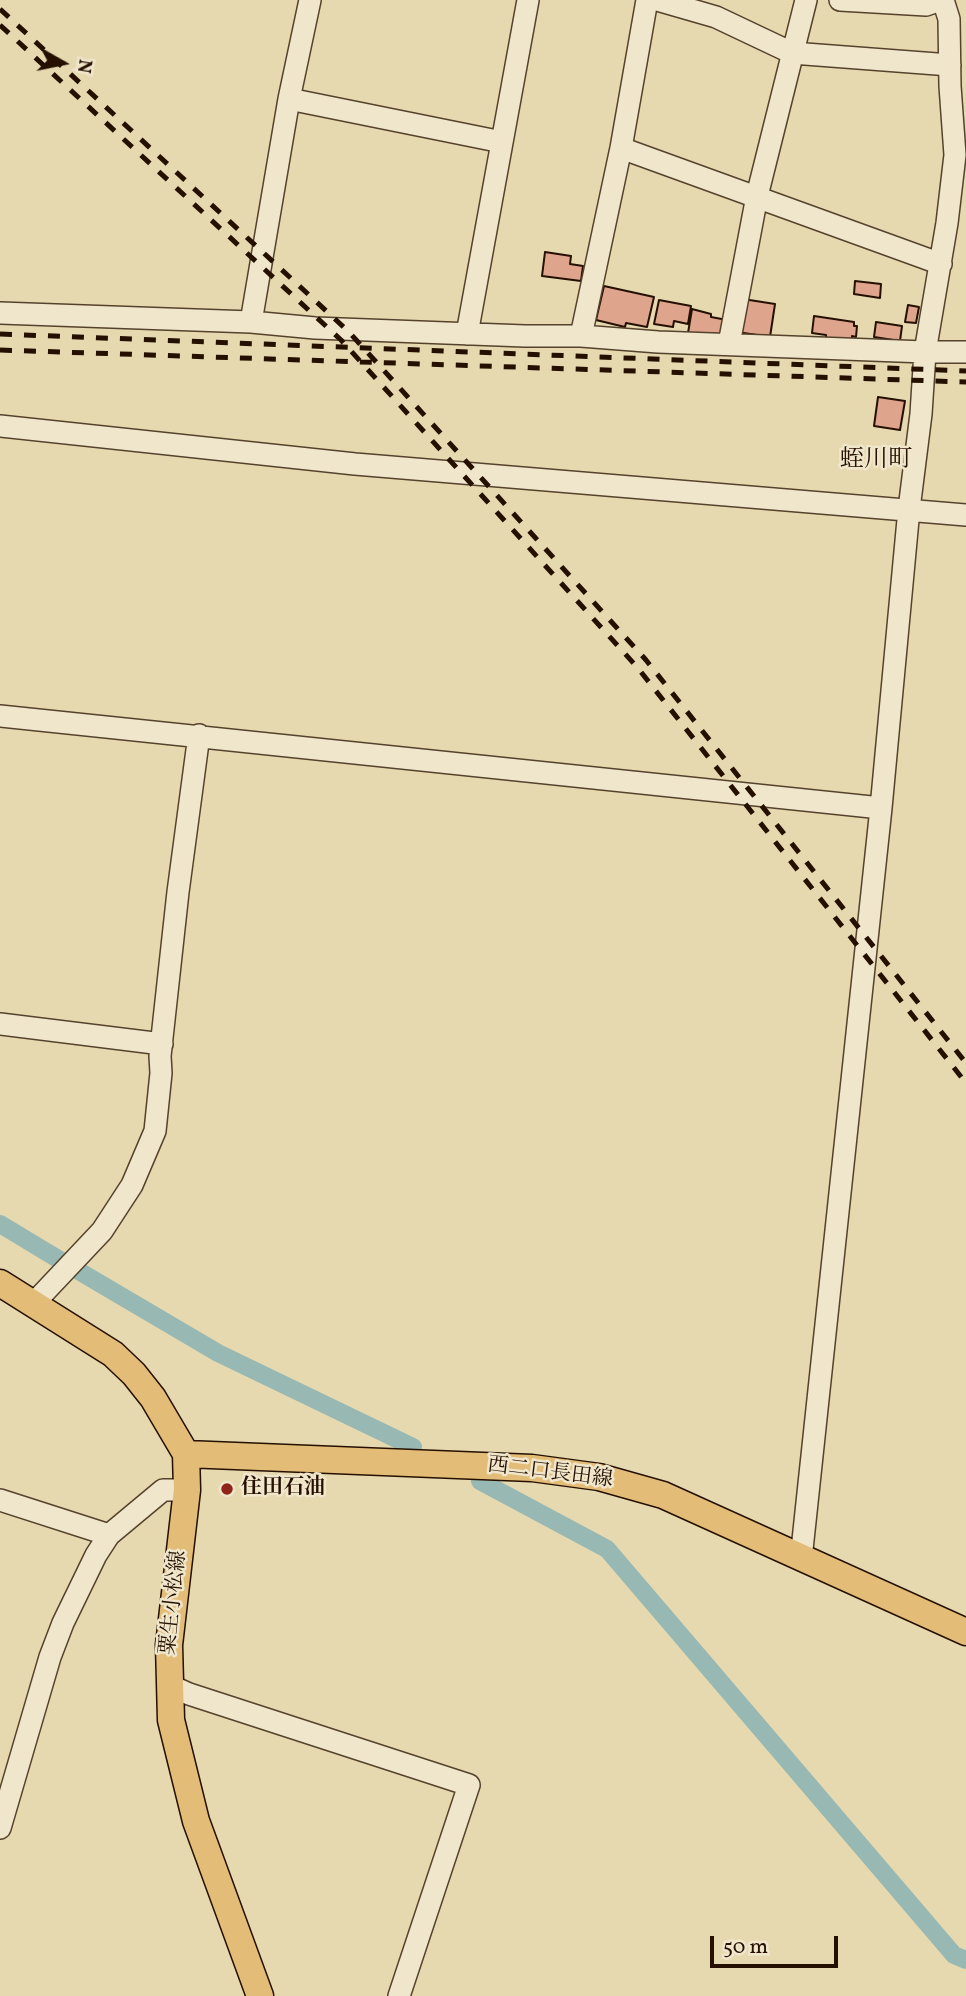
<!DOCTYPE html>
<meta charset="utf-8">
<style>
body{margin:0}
#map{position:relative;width:966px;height:1996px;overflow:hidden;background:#e6d9af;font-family:Vollkorn,serif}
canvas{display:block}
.north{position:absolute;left:28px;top:28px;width:70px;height:70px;-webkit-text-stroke:5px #efe6cb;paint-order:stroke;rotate:99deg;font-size:19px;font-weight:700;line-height:28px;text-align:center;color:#251000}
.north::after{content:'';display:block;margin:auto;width:24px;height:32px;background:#251000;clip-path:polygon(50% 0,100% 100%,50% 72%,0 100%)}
.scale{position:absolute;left:710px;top:1936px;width:128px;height:32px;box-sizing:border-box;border:4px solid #251000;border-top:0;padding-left:9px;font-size:21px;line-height:24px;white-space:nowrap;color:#251000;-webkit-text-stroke:5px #efe6cb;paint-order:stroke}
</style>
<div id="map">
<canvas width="966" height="1996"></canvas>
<div class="north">N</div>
<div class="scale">50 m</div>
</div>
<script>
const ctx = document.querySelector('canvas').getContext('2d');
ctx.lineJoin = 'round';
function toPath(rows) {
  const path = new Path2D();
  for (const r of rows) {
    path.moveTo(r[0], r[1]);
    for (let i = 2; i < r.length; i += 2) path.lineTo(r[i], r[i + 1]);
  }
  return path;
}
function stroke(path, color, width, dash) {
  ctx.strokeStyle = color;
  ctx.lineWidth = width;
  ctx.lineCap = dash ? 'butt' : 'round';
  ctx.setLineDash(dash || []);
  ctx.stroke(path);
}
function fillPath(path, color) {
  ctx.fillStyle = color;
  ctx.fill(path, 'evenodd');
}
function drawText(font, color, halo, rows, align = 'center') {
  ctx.font = font + ' Vollkorn,"Noto Serif JP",serif';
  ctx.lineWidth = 5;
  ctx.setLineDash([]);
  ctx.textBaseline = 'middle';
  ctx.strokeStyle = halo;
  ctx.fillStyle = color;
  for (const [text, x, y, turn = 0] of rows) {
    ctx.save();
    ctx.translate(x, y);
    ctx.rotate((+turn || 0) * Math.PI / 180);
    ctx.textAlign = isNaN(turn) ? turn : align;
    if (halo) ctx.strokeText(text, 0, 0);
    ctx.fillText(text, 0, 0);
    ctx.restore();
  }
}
stroke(toPath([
 [0,1224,63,1262],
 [77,1270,218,1353,413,1447],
 [480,1481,607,1549,954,1955,966,1960]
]), '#98b9b3', 18);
const building = toPath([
 [545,252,571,256,570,264,583,266,581,281,542,276,545,252],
 [855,281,881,284,880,298,854,294,855,281],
 [604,286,654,297,647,327,626,323,625,327,596,320,604,286],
 [743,299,775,304,770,337,737,332,743,299],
 [659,300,691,306,688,324,674,321,673,327,654,324,659,300],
 [908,305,919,307,916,323,905,322,908,305],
 [692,309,711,314,711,317,727,320,720,334,688,333,692,309],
 [814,316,854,322,854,326,857,326,856,337,852,336,852,342,826,338,826,335,812,333,814,316],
 [876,322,902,326,900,341,874,337,876,322],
 [878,397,905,401,900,430,874,426,878,397]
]);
fillPath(building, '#dea48c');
stroke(building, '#251000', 2);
const minor = toPath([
 [657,0,716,17,792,53,950,65],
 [840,0,926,5,940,0],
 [289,99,502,142],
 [621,148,941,264],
 [0,313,251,322,315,328,525,336,581,336,658,342,925,352,966,352],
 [251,322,289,99,310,0],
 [467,334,528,0],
 [581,336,621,148,647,0],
 [729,344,757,196,806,0],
 [0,426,355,464,966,515],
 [0,716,881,808],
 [0,1024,162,1044],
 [34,1303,102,1231,132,1185,155,1131,161,1073,160,1056,178,892,199,735],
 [0,1500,109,1535],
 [801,1559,881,808,909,509,921,414,925,352,947,223,955,155,950,86,949,19,943,0],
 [169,1685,189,1694,469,1785,399,1996],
 [0,1828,50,1657,63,1623,96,1555,109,1535,163,1490,187,1490]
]);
const major = toPath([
 [0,1283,113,1354,134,1374,153,1398,186,1454,187,1490,169,1645,171,1720,196,1821,260,1996],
 [186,1454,532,1468,599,1477,663,1495,966,1632]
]);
stroke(minor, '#55422c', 24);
stroke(major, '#251000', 29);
stroke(minor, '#efe6cb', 21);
stroke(major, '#e3bc78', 26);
stroke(toPath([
 [0,9,349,332,646,660,966,1063],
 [0,25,341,340,637,667,966,1083],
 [0,334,966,371],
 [0,350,966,382]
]), '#251000', 5, [12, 12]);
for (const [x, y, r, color] of [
 [227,1489,7,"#8f2418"]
]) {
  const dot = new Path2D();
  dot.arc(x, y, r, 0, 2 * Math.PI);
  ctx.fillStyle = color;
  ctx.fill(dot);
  stroke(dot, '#efe6cb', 2.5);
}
drawText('21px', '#251000', '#efe6cb', [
 ["西二口長田線",550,1474,7],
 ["粟生小松線",175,1603,-84]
]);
drawText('bold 21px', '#251000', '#efe6cb', [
 ["住田石油",241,1489]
], 'left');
drawText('24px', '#251000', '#efe6cb', [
 ["蛭川町",876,462]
]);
</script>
